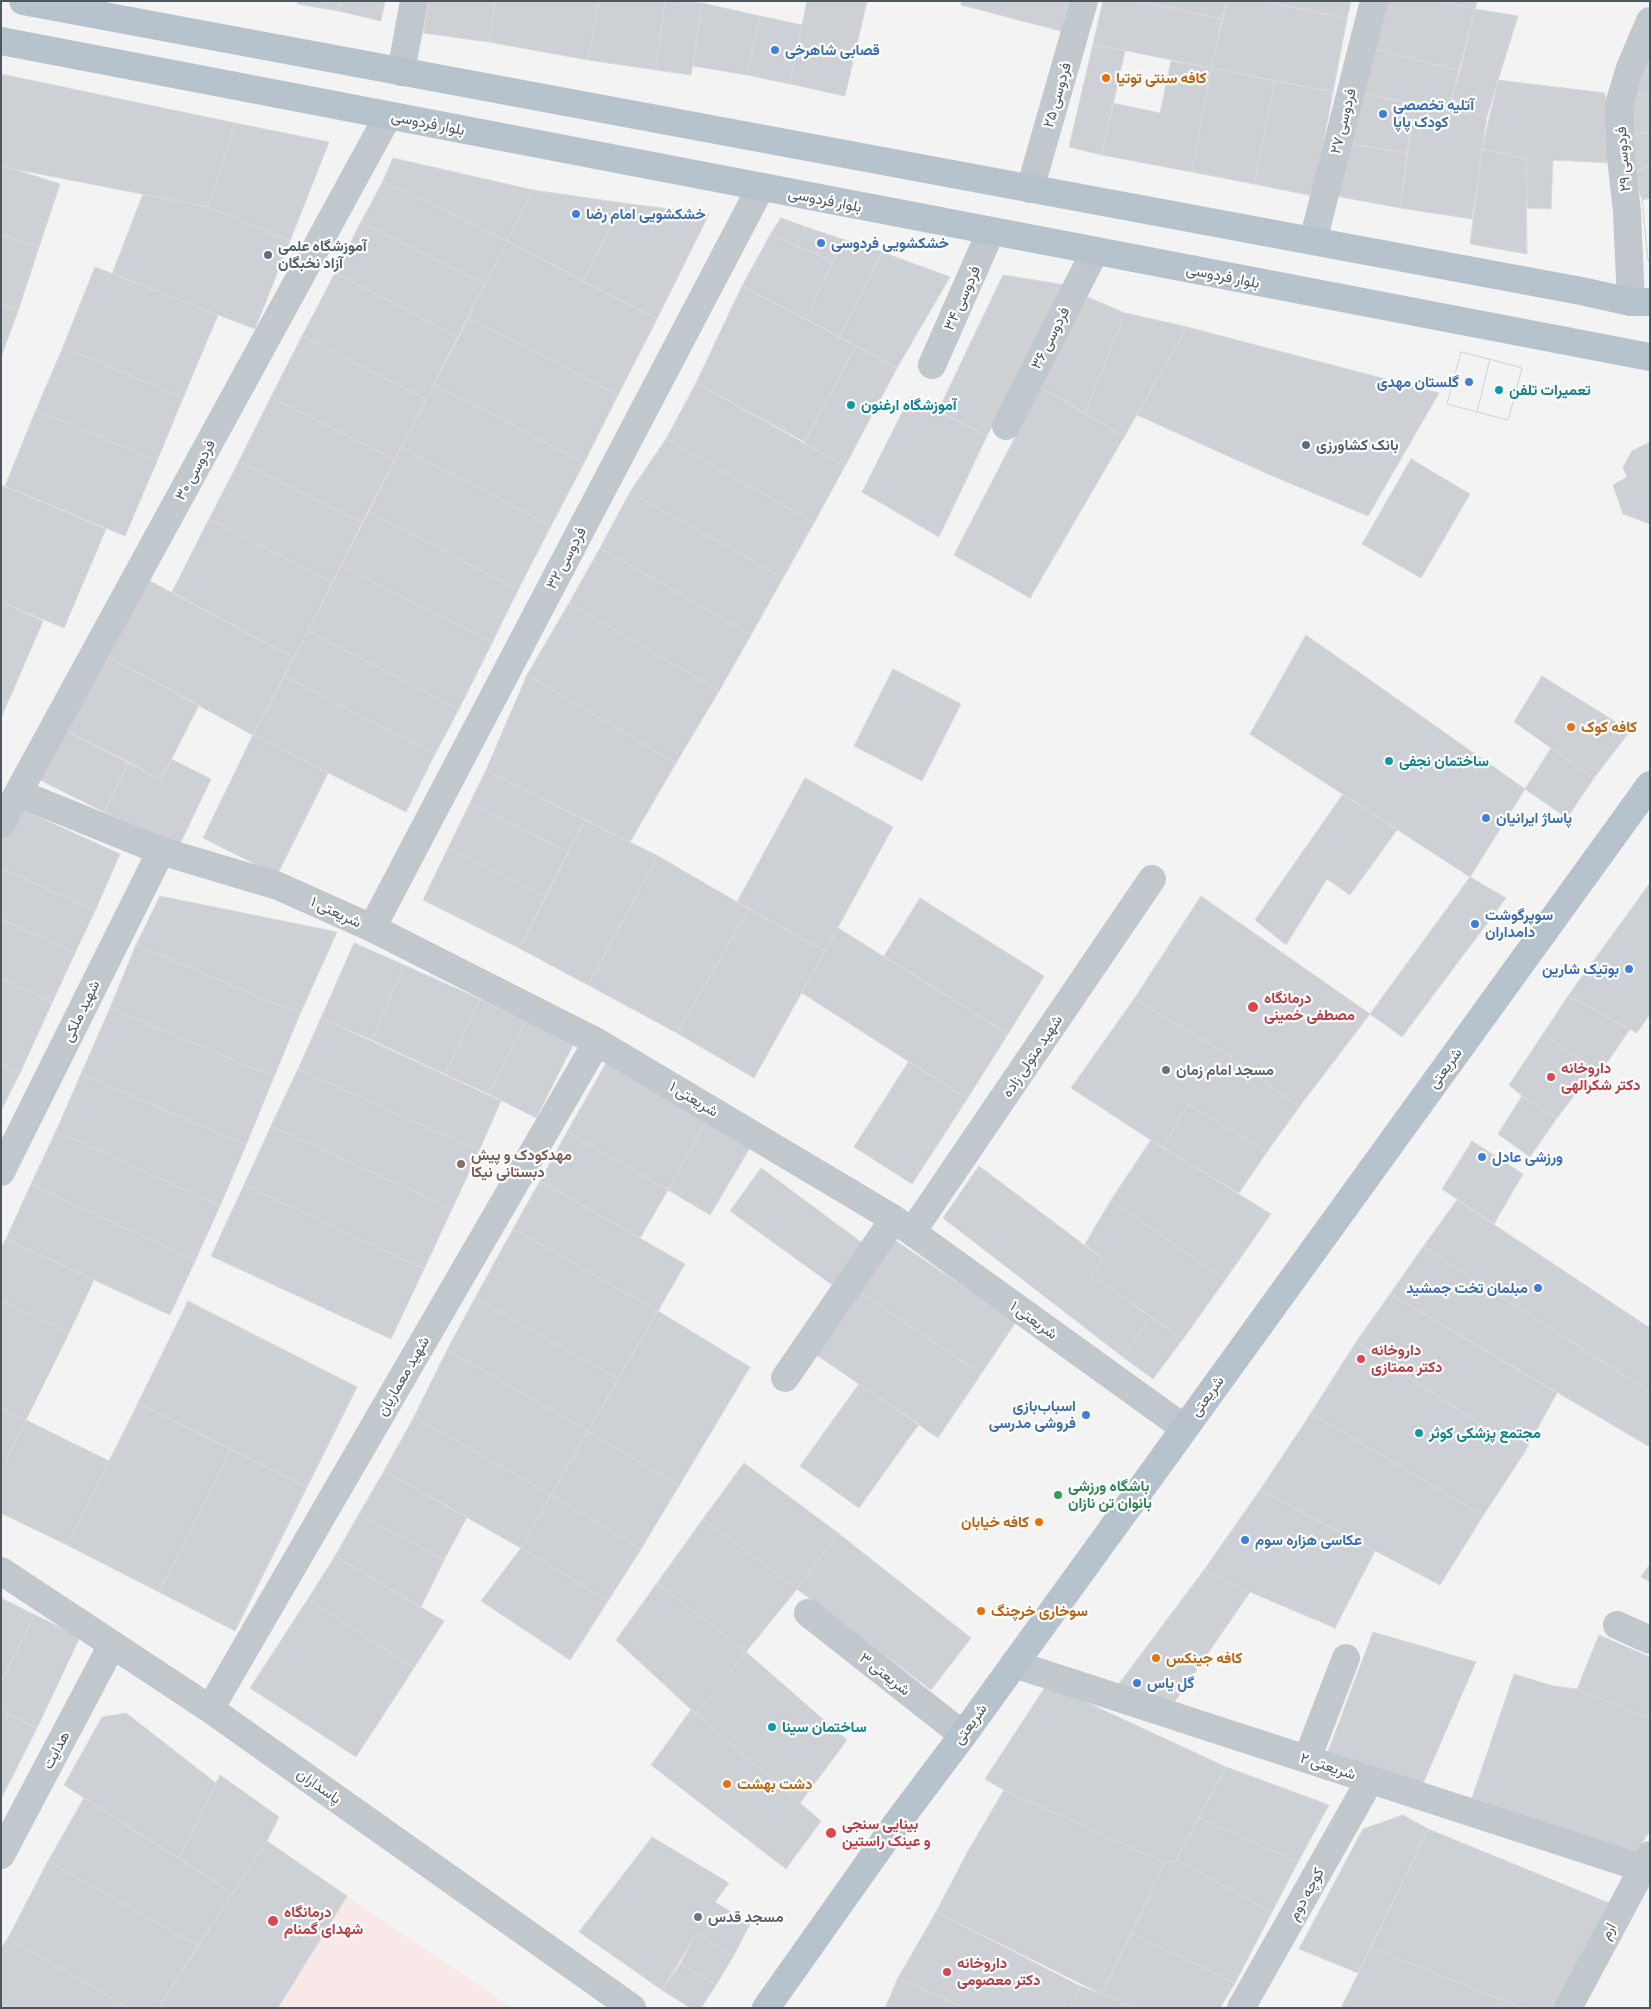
<!DOCTYPE html>
<meta charset="utf-8">
<style>
body{margin:0}
#map{position:relative;width:1651px;height:2009px;overflow:hidden;background:#f4f3f3;font-family:"Exo 2",sans-serif}
canvas{display:block}
.frame{position:absolute;inset:0;border:2px solid #4c575e;pointer-events:none}
</style>
<div id="map">
<canvas width="1651" height="2009"></canvas>
<div class="frame"></div>
</div>
<script>
const ctx = document.querySelector('canvas').getContext('2d');
ctx.lineJoin = 'round';
function fillPath(path, color) {
  ctx.fillStyle = color;
  ctx.fill(path, 'evenodd');
}
function toPath(rows) {
  const path = new Path2D();
  for (const r of rows) {
    path.moveTo(r[0], r[1]);
    for (let i = 2; i < r.length; i += 2) path.lineTo(r[i], r[i + 1]);
  }
  return path;
}
function stroke(path, color, width, dash) {
  ctx.strokeStyle = color;
  ctx.lineWidth = width;
  ctx.lineCap = dash ? 'butt' : 'round';
  ctx.setLineDash(dash || []);
  ctx.stroke(path);
}
function drawText(font, color, halo, rows, align = 'center') {
  ctx.font = font + ' "Exo 2",Vazirmatn,sans-serif';
  ctx.lineWidth = 4.5;
  ctx.setLineDash([]);
  ctx.textBaseline = 'middle';
  ctx.strokeStyle = halo;
  ctx.fillStyle = color;
  for (const [text, x, y, turn = 0] of rows) {
    ctx.save();
    ctx.translate(x, y);
    ctx.rotate((+turn || 0) * Math.PI / 180);
    ctx.textAlign = isNaN(turn) ? turn : align;
    if (halo) ctx.strokeText(text, 0, 0);
    ctx.fillText(text, 0, 0);
    ctx.restore();
  }
}
fillPath(toPath([
 [347,1896,512,2008,278,2008]
]), '#f9e8e8');
const building = toPath([
 [298,1,340,1,338,11,298,4,298,1],
 [340,1,385,1,381,21,338,11,340,1],
 [429,1,495,1,489,42,423,33,429,1],
 [495,1,599,1,588,60,489,42,495,1],
 [599,1,665,1,656,70,588,60,599,1],
 [665,1,702,3,691,75,656,70,665,1],
 [807,1,867,1,845,96,790,84,807,1],
 [962,1,1069,1,1061,31,961,5,962,1],
 [1103,1,1138,1,1223,19,1211,68,1093,44,1103,1],
 [1138,1,1226,1,1223,19,1138,1],
 [1226,1,1263,1,1347,19,1333,92,1211,68,1226,1],
 [1263,1,1351,1,1347,19,1263,1],
 [1380,1,1440,1,1475,9,1460,71,1370,48,1380,1],
 [1440,1,1477,1,1475,9,1440,1],
 [702,3,760,16,747,75,693,66,702,3],
 [1475,9,1518,16,1487,116,1448,112,1475,9],
 [760,16,802,25,790,84,747,75,760,16],
 [1093,44,1125,51,1102,155,1069,147,1093,44],
 [1370,48,1460,71,1448,112,1360,93,1370,48],
 [1650,51,1650,98,1631,89,1650,51],
 [1171,61,1211,68,1192,172,1102,155,1113,103,1160,113,1171,61],
 [1211,68,1275,81,1254,184,1192,172,1211,68],
 [1,74,235,123,208,207,14,169,1,165,1,74],
 [1498,80,1605,93,1610,163,1553,160,1551,209,1527,208,1526,159,1482,149,1498,80],
 [1275,81,1333,92,1313,196,1254,184,1275,81],
 [1631,89,1650,98,1650,136,1645,132,1627,138,1631,89],
 [1360,93,1415,104,1407,153,1346,143,1360,93],
 [1415,104,1448,112,1487,116,1472,219,1400,208,1415,104],
 [235,123,329,142,290,241,208,207,235,123],
 [1645,132,1650,136,1650,166,1633,172,1627,138,1645,132],
 [1346,143,1407,153,1400,208,1336,196,1346,143],
 [1482,149,1526,159,1527,254,1470,244,1482,149],
 [393,158,533,190,507,241,383,181,393,158],
 [1,165,60,184,39,247,1,234,1,165],
 [1650,166,1650,198,1642,200,1633,172,1650,166],
 [383,181,507,241,485,284,361,222,383,181],
 [533,190,623,203,583,281,507,241,533,190],
 [143,194,208,207,290,241,255,329,112,274,143,194],
 [1650,198,1650,261,1648,261,1642,200,1650,198],
 [1650,198,1650,261,1648,261,1642,200,1650,198],
 [623,203,709,214,657,319,583,281,623,203],
 [781,218,806,227,797,246,770,235,781,218],
 [361,222,485,284,459,337,335,273,361,222],
 [806,227,845,240,833,261,797,246,806,227],
 [1,234,39,247,18,311,1,305,1,234],
 [770,235,833,261,806,319,742,286,770,235],
 [845,240,882,252,840,337,806,319,833,261,845,240],
 [507,241,657,319,618,395,468,317,507,241],
 [882,252,950,277,897,368,840,337,882,252],
 [95,267,218,315,183,398,63,347,95,267],
 [335,273,459,337,426,399,302,336,335,273],
 [1003,275,1066,285,987,436,938,411,1003,275],
 [742,286,856,346,805,442,696,383,742,286],
 [1085,296,1125,313,1085,413,1041,387,1085,296],
 [1,305,18,311,1,357,1,305],
 [1125,313,1187,327,1124,437,1085,413,1125,313],
 [468,317,618,395,584,463,434,384,468,317],
 [1187,327,1439,393,1368,516,1268,474,1137,415,1187,327],
 [302,336,426,399,395,460,271,397,302,336],
 [856,346,897,368,845,466,804,443,856,346],
 [63,347,183,398,157,461,36,410,63,347],
 [1461,352,1522,368,1508,420,1447,404,1461,352],
 [1461,352,1490,359,1477,412,1447,404,1461,352],
 [1490,359,1522,368,1508,420,1477,412,1490,359],
 [696,383,845,466,814,523,666,439,696,383],
 [434,384,584,463,551,526,401,447,434,384],
 [1041,387,1124,437,1030,598,954,555,1041,387],
 [271,397,395,460,363,523,239,461,271,397],
 [910,397,987,436,939,537,862,492,910,397],
 [36,410,157,461,125,536,5,486,36,410],
 [666,439,814,523,783,578,630,492,666,439],
 [1650,442,1650,524,1623,514,1613,485,1627,477,1623,467,1632,451,1650,442],
 [401,447,551,526,518,590,368,511,401,447],
 [1411,459,1470,494,1421,578,1362,544,1411,459],
 [239,461,363,523,333,582,209,519,239,461],
 [1,485,106,529,64,628,1,602,1,485],
 [630,492,783,578,751,635,600,548,630,492],
 [368,511,518,590,492,643,341,565,368,511],
 [209,519,333,582,294,658,172,592,209,519],
 [600,548,751,635,719,691,569,603,600,548],
 [341,565,492,643,459,709,308,631,341,565],
 [133,572,294,658,253,735,92,648,133,572],
 [1,602,43,621,8,702,1,699,1,602],
 [569,603,719,691,676,763,527,675,569,603],
 [308,631,459,709,435,754,284,676,308,631],
 [1306,635,1525,789,1470,877,1250,734,1306,635],
 [92,648,199,705,161,780,53,724,92,648],
 [893,669,961,704,922,781,854,746,893,669],
 [527,675,676,763,630,842,486,770,527,675],
 [284,676,435,754,406,812,253,735,284,676],
 [1542,676,1630,731,1594,778,1514,722,1542,676],
 [1,699,8,702,1,718,1,699],
 [53,724,129,762,104,812,28,774,53,724],
 [253,735,328,773,277,875,203,838,253,735],
 [1551,748,1594,778,1567,818,1525,789,1551,748],
 [171,759,211,779,179,846,104,812,129,762,161,780,171,759],
 [486,770,585,820,569,852,470,803,486,770],
 [805,778,893,827,825,951,737,902,805,778],
 [1343,794,1397,830,1350,895,1327,879,1286,945,1255,920,1343,794],
 [1,800,120,854,95,911,1,868,1,800],
 [470,803,569,852,546,897,448,848,470,803],
 [585,820,658,856,588,985,519,948,585,820],
 [448,848,546,897,519,948,423,900,448,848],
 [658,856,749,909,677,1033,588,985,658,856],
 [1,868,95,911,75,953,1,919,1,868],
 [1470,877,1506,898,1402,1037,1370,1014,1470,877],
 [1650,883,1650,1014,1637,1033,1568,996,1650,883],
 [160,896,337,932,300,1014,136,945,160,896],
 [1201,896,1370,1014,1299,1107,1224,1052,1134,999,1201,896],
 [920,898,1044,976,1008,1034,884,956,920,898],
 [749,909,825,951,754,1078,677,1033,749,909],
 [1,919,75,953,52,1003,1,978,1,919],
 [838,928,1008,1034,967,1099,802,993,838,928],
 [354,943,404,965,372,1040,321,1018,354,943],
 [136,945,300,1014,274,1077,110,1008,136,945],
 [404,965,480,999,445,1074,372,1040,404,965],
 [1,978,52,1003,20,1073,1,1064,1,978],
 [1568,996,1630,1029,1600,1073,1543,1034,1568,996],
 [480,999,525,1021,489,1094,445,1074,480,999],
 [1134,999,1224,1052,1299,1107,1267,1152,1188,1104,1163,1148,1071,1088,1134,999],
 [110,1008,274,1077,246,1145,81,1074,110,1008],
 [321,1018,501,1101,479,1151,298,1069,321,1018],
 [525,1021,573,1045,536,1118,489,1094,525,1021],
 [1543,1034,1594,1069,1557,1118,1522,1096,1509,1085,1543,1034],
 [609,1058,710,1115,668,1190,567,1132,609,1058],
 [909,1061,967,1099,912,1184,854,1147,909,1061],
 [1,1064,20,1073,1,1111,1,1064],
 [298,1069,479,1151,452,1209,271,1126,298,1069],
 [81,1074,246,1145,220,1206,56,1131,81,1074],
 [1522,1096,1557,1118,1530,1157,1498,1134,1522,1096],
 [1188,1104,1267,1152,1239,1193,1163,1148,1188,1104],
 [710,1115,754,1141,710,1215,668,1190,710,1115],
 [271,1126,452,1209,424,1269,244,1185,271,1126],
 [56,1131,220,1206,195,1261,31,1184,56,1131],
 [567,1132,668,1190,640,1238,540,1181,567,1132],
 [1151,1140,1271,1214,1225,1280,1111,1200,1151,1140],
 [1472,1141,1523,1174,1494,1224,1442,1189,1472,1141],
 [979,1166,1103,1259,1091,1275,1151,1317,1123,1357,943,1218,979,1166],
 [761,1168,865,1245,835,1287,730,1211,761,1168],
 [540,1181,685,1264,658,1311,513,1229,540,1181],
 [31,1184,195,1261,170,1315,6,1239,31,1184],
 [244,1185,424,1269,391,1339,211,1256,244,1185],
 [1111,1200,1225,1280,1183,1339,1091,1275,1103,1259,1085,1244,1111,1200],
 [1457,1200,1650,1328,1650,1392,1423,1247,1457,1200],
 [513,1229,658,1311,618,1379,475,1298,513,1229],
 [6,1239,94,1280,69,1333,1,1300,1,1248,6,1239],
 [893,1239,1016,1322,981,1374,858,1291,893,1239],
 [1423,1247,1650,1392,1650,1447,1390,1294,1423,1247],
 [858,1291,981,1374,938,1438,815,1354,858,1291],
 [1390,1294,1557,1393,1524,1453,1356,1342,1390,1294],
 [475,1298,618,1379,588,1431,447,1350,475,1298],
 [1,1300,69,1333,26,1420,1,1408,1,1300],
 [188,1301,357,1387,307,1487,138,1403,188,1301],
 [658,1311,750,1367,679,1486,588,1431,658,1311],
 [1151,1317,1183,1339,1153,1379,1123,1357,1151,1317],
 [1356,1342,1524,1453,1483,1516,1311,1413,1356,1342],
 [447,1350,588,1431,551,1495,414,1417,447,1350],
 [859,1384,919,1424,859,1508,800,1466,859,1384],
 [138,1403,231,1449,159,1592,67,1545,138,1403],
 [1,1408,26,1420,1,1472,1,1408],
 [1311,1413,1483,1516,1440,1585,1260,1490,1311,1413],
 [414,1417,551,1495,521,1548,384,1471,414,1417],
 [26,1420,109,1461,67,1545,1,1513,1,1472,26,1420],
 [588,1431,679,1486,641,1549,551,1495,588,1431],
 [231,1449,307,1487,235,1631,159,1592,231,1449],
 [744,1463,838,1533,797,1589,703,1519,744,1463],
 [384,1471,467,1517,444,1560,359,1514,384,1471],
 [1260,1490,1375,1551,1335,1628,1250,1592,1204,1570,1260,1490],
 [551,1495,641,1549,608,1601,521,1548,551,1495],
 [359,1514,444,1560,421,1607,335,1556,359,1514],
 [703,1519,797,1589,746,1652,657,1583,703,1519],
 [838,1533,971,1638,931,1690,797,1589,838,1533],
 [521,1548,608,1601,570,1660,481,1601,521,1548],
 [335,1556,444,1621,414,1668,308,1599,335,1556],
 [1650,1564,1650,1582,1641,1577,1650,1564],
 [1204,1570,1250,1592,1169,1710,1115,1689,1204,1570],
 [657,1583,746,1652,696,1714,616,1640,657,1583],
 [1,1598,35,1615,1,1682,1,1598],
 [308,1599,414,1668,356,1757,250,1688,308,1599],
 [35,1615,80,1637,37,1728,1,1710,1,1682,35,1615],
 [1373,1632,1476,1662,1418,1795,1323,1765,1373,1632],
 [1599,1635,1650,1657,1650,1719,1577,1689,1599,1635],
 [746,1652,847,1740,800,1803,696,1714,746,1652],
 [1514,1674,1553,1686,1577,1689,1650,1719,1650,1831,1635,1853,1472,1798,1514,1674],
 [1047,1684,1226,1767,1176,1860,1165,1863,1004,1790,985,1779,1047,1684],
 [1,1710,37,1728,1,1799,1,1710],
 [691,1710,821,1821,786,1869,651,1765,691,1710],
 [126,1713,216,1783,179,1859,64,1785,102,1717,126,1713],
 [1226,1767,1329,1805,1298,1862,1199,1818,1226,1767],
 [220,1775,279,1817,267,1841,233,1893,179,1859,220,1775],
 [1004,1790,1165,1863,1102,1994,936,1912,968,1851,1004,1790],
 [84,1798,233,1893,198,1946,48,1861,84,1798],
 [1403,1815,1428,1829,1358,1973,1299,1949,1363,1829,1403,1815],
 [1199,1818,1298,1862,1272,1912,1176,1860,1199,1818],
 [1428,1829,1609,1903,1553,2008,1523,2008,1371,1948,1428,1829],
 [652,1837,729,1883,715,1902,750,1924,733,1957,697,1933,662,1990,579,1932,652,1837],
 [267,1841,347,1896,278,2008,158,2008,267,1841],
 [1176,1860,1272,1912,1235,1983,1131,1933,1165,1863,1176,1860],
 [48,1861,198,1946,158,2008,129,2008,8,1938,48,1861],
 [936,1912,1080,1986,1070,2008,965,2008,898,1978,936,1912],
 [697,1933,733,1957,716,1985,680,1964,697,1933],
 [1131,1933,1235,1983,1220,2008,1135,2008,1102,1994,1131,1933],
 [8,1938,129,2008,1,2008,1,1948,8,1938],
 [1371,1948,1523,2008,1341,2008,1371,1948],
 [680,1964,716,1985,701,2008,690,2008,662,1990,680,1964],
 [898,1978,965,2008,885,2008,898,1978],
 [1080,1986,1102,1994,1135,2008,1070,2008,1080,1986]
]);
fillPath(building, '#cdd0d4');
stroke(building, '#d7d9dd', 1);
stroke(toPath([
 [401,72,414,1],
 [1030,189,1084,1],
 [1313,241,1374,1],
 [1631,302,1627,212,1621,158,1619,104,1630,68,1650,21],
 [932,365,991,231],
 [1006,426,1095,251],
 [18,793,161,851,278,886,372,928,597,1042,894,1219,1184,1428],
 [1,824,388,116],
 [372,928,761,187],
 [1,1172,161,851],
 [912,1232,1152,879],
 [785,1378,894,1219],
 [1,1571,210,1709,632,2008],
 [808,1613,963,1735],
 [1617,1625,1650,1640],
 [1014,1664,1642,1868],
 [210,1709,597,1042],
 [1307,1759,1346,1658],
 [1,1855,112,1645],
 [1241,2008,1370,1780],
 [1568,2008,1650,1855]
]), '#c0c7cd', 28);
stroke(toPath([
 [23,1,1581,291,1631,302,1650,302],
 [1,41,1650,357],
 [766,2008,894,1827,963,1735,1650,785]
]), '#b6c3cd', 28);
for (const [x, y, r, color] of [
 [775,50,5,"#3f7fe0"],
 [1106,78,5,"#e8710a"],
 [1383,114,5,"#3f7fe0"],
 [576,214,5,"#3f7fe0"],
 [821,243,5,"#3f7fe0"],
 [268,255,5,"#5c6f8a"],
 [1469,382,5,"#3f7fe0"],
 [1499,390,5,"#0f9aa8"],
 [851,405,5,"#0f9aa8"],
 [1306,445,5,"#5c6f8a"],
 [1571,727,5,"#e8710a"],
 [1389,761,5,"#0f9aa8"],
 [1486,818,5,"#3f7fe0"],
 [1475,924,5,"#3f7fe0"],
 [1629,969,5,"#3f7fe0"],
 [1253,1007,6,"#e0444e"],
 [1166,1070,5,"#6b7280"],
 [1551,1077,5,"#e0444e"],
 [1482,1157,5,"#3f7fe0"],
 [461,1164,5,"#8d6e63"],
 [1538,1288,5,"#3f7fe0"],
 [1361,1359,5,"#e0444e"],
 [1086,1415,5,"#3f7fe0"],
 [1419,1433,5,"#0f9aa8"],
 [1058,1495,5,"#2e9e5b"],
 [1039,1522,5,"#e8710a"],
 [1245,1540,5,"#3f7fe0"],
 [981,1611,5,"#e8710a"],
 [1156,1658,5,"#e8710a"],
 [1137,1683,5,"#3f7fe0"],
 [772,1727,5,"#0f9aa8"],
 [727,1784,5,"#e8710a"],
 [831,1833,6,"#e0444e"],
 [698,1917,5,"#6b7280"],
 [273,1921,6,"#e0444e"],
 [947,1972,5,"#e0444e"]
]) {
  const dot = new Path2D();
  dot.arc(x, y, r, 0, 2 * Math.PI);
  ctx.fillStyle = color;
  ctx.fill(dot);
  stroke(dot, '#fff', 2);
}
drawText('bold 15px', '#366cbe', '#fff', [
 ["قصابی شاهرخی",785,50],
 ["آتلیه تخصصی",1393,105],
 ["کودک پاپا",1393,122],
 ["خشکشویی امام رضا",586,214],
 ["خشکشویی فردوسی",831,243],
 ["گلستان مهدی",1459,382,"right"],
 ["پاساژ ایرانیان",1496,818],
 ["سوپرگوشت",1485,915],
 ["دامداران",1485,932],
 ["بوتیک شارین",1619,969,"right"],
 ["ورزشی عادل",1492,1157],
 ["مبلمان تخت جمشید",1528,1288,"right"],
 ["اسباب‌بازی",1076,1406,"right"],
 ["فروشی مدرسی",1076,1423,"right"],
 ["عکاسی هزاره سوم",1255,1540],
 ["گل یاس",1147,1683]
], 'left');
drawText('bold 15px', '#c56008', '#fff', [
 ["کافه سنتی توتیا",1116,78],
 ["کافه کوک",1581,727],
 ["کافه خیابان",1029,1522,"right"],
 ["سوخاری خرچنگ",991,1611],
 ["کافه جینکس",1166,1658],
 ["دشت بهشت",737,1784]
], 'left');
drawText('15px', '#4c575e', '#fff', [
 ["فردوسی ۲۵",1057,95,-74],
 ["فردوسی ۲۷",1343,121,-76],
 ["بلوار فردوسی",428,123,11],
 ["فردوسی ۲۹",1623,159,-94],
 ["بلوار فردوسی",825,200,11],
 ["بلوار فردوسی",1223,276,11],
 ["فردوسی ۳۴",962,298,-66],
 ["فردوسی ۳۶",1050,338,-63],
 ["فردوسی ۳۰",195,470,-61],
 ["فردوسی ۳۲",566,558,-62],
 ["شریعتی ۱",336,912,25],
 ["شهید ملکی",81,1011,-64],
 ["شهید متولی زاده",1032,1056,-56],
 ["شریعتی",1445,1068,-54],
 ["شریعتی ۱",694,1099,31],
 ["شریعتی ۱",1034,1320,36],
 ["شهید معماریان",403,1376,-60],
 ["شریعتی",1207,1396,-54],
 ["شریعتی ۳",885,1674,38],
 ["شریعتی",970,1724,-54],
 ["هدایت",56,1750,-62],
 ["شریعتی ۲",1328,1766,18],
 ["پاسداران",319,1786,35],
 ["کوچه دوم",1306,1894,-61],
 ["ارم",1608,1931,-62]
]);
drawText('bold 15px', '#4e5e75', '#fff', [
 ["آموزشگاه علمی",278,246],
 ["آزاد نخبگان",278,263],
 ["بانک کشاورزی",1316,445]
], 'left');
drawText('bold 15px', '#0d838f', '#fff', [
 ["تعمیرات تلفن",1509,390],
 ["آموزشگاه ارغنون",861,405],
 ["ساختمان نجفی",1399,761],
 ["مجتمع پزشکی کوثر",1429,1433],
 ["ساختمان سینا",782,1727]
], 'left');
drawText('bold 15px', '#be3a42', '#fff', [
 ["درمانگاه",1264,998],
 ["مصطفی خمینی",1264,1015],
 ["داروخانه",1561,1068],
 ["دکتر شکرالهی",1561,1085],
 ["داروخانه",1371,1350],
 ["دکتر ممتازی",1371,1367],
 ["بینایی سنجی",842,1824],
 ["و عینک راستین",842,1841],
 ["درمانگاه",284,1912],
 ["شهدای گمنام",284,1929],
 ["داروخانه",957,1963],
 ["دکتر معصومی",957,1980]
], 'left');
drawText('bold 15px', '#5b616d', '#fff', [
 ["مسجد امام زمان",1176,1070],
 ["مسجد قدس",708,1917]
], 'left');
drawText('bold 15px', '#785e54', '#fff', [
 ["مهدکودک و پیش",471,1155],
 ["دبستانی نیکا",471,1172]
], 'left');
drawText('bold 15px', '#27864d', '#fff', [
 ["باشگاه ورزشی",1068,1486],
 ["بانوان تن نازان",1068,1503]
], 'left');
</script>
